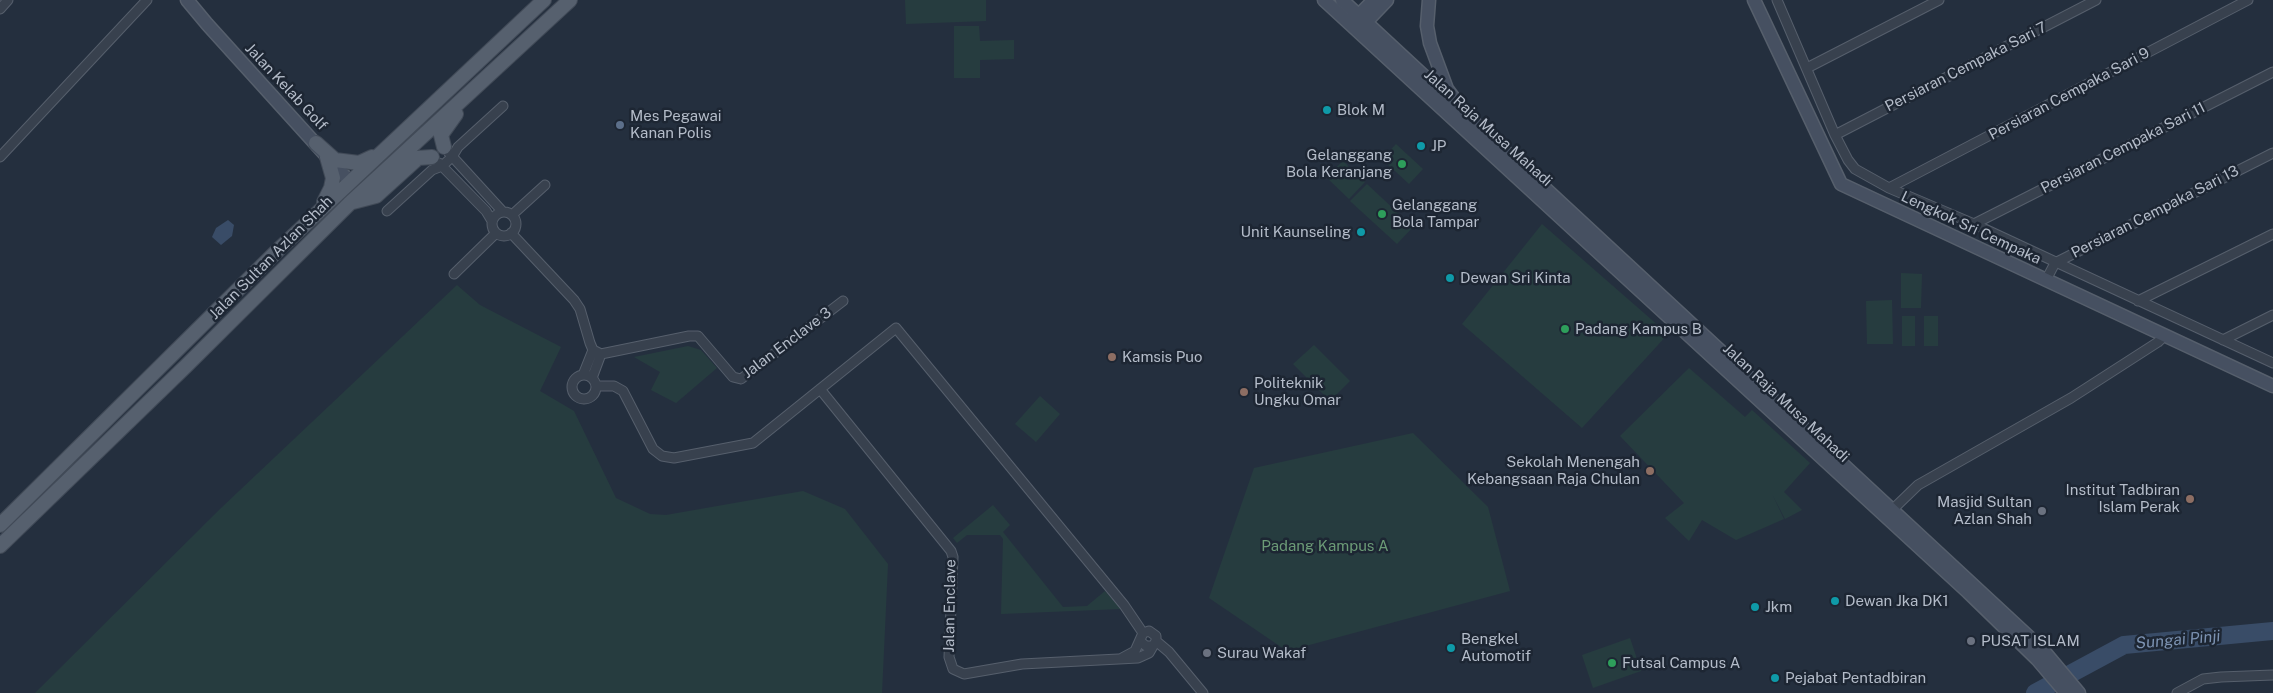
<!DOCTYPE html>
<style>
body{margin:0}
canvas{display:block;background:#242f3e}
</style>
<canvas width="2273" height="693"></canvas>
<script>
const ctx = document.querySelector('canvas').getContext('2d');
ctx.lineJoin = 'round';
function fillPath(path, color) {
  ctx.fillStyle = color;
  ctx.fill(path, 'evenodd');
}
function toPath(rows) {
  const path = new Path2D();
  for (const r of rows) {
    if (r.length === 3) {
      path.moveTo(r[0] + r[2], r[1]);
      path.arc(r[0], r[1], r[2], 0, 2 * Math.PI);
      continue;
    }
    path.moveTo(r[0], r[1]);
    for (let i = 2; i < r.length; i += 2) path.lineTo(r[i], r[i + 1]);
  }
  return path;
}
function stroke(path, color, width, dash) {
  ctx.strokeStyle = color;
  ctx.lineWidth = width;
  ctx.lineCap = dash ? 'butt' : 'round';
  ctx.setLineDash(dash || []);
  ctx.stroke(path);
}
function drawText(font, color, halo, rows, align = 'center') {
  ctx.font = font + ' "Public Sans",sans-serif';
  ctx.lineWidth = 5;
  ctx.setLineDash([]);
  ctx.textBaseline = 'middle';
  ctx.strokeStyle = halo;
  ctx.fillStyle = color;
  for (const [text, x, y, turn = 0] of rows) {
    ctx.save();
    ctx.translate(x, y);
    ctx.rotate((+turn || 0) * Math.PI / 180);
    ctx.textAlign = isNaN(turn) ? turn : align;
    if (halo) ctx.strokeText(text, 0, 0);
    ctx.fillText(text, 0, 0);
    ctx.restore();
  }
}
fillPath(toPath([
 [905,0,986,0,986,21,906,24],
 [954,26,979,26,980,41,1014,40,1014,59,980,60,980,44,980,78,954,78],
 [1396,144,1423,169,1409,184,1382,159],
 [1343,161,1365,182,1349,199,1326,177],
 [1367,184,1413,227,1397,244,1350,201],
 [1542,224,1668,334,1582,428,1462,324],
 [1901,273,1922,274,1921,308,1901,308],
 [457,285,480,305,561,347,540,391,574,411,616,498,650,514,666,515,803,491,845,509,888,564,882,693,35,693,220,509],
 [1892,300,1893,344,1867,344,1866,301],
 [1902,316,1915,316,1915,346,1902,346],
 [1924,316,1938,316,1938,346,1924,346],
 [1314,345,1350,381,1330,401,1293,364],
 [688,346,701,350,717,368,676,403,651,390,660,372,634,357],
 [1689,368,1745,417,1752,410,1810,463,1784,492,1802,510,1785,519,1772,494,1784,519,1736,540,1702,520,1689,541,1665,518,1684,503,1620,436],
 [1040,396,1060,414,1036,442,1015,424],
 [1413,433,1488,507,1510,591,1287,651,1209,598,1254,468],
 [993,505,1010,525,1003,532,1063,607,1087,606,1105,591,1121,609,1001,614,1003,539,1000,535,967,535,957,543,953,538],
 [1630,638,1641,671,1593,688,1582,655]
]), '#263c3f');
fillPath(toPath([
 [228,220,234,225,232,236,221,245,212,237,216,228]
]), '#394c67');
stroke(toPath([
 [2035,693,2124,645,2273,631]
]), '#394c67', 18);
const street = toPath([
 [1777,0,1835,135,1848,160,1855,169,1889,188,1974,224,2273,363],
 [0,9,8,0],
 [1807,68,1939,0],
 [1835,135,2096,0],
 [449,153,503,212],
 [0,157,147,0],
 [439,163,486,211,492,221],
 [1889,188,2248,0],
 [387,211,432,170,442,166,452,157,458,147,503,106],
 [504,224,12],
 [512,215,545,185],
 [1974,224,2273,72],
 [511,233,574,300,580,309,590,343,593,350,601,354,689,336,698,336,733,377,741,379,843,301],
 [454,274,496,233],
 [2046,280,2055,263,2273,153],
 [2138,301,2273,234],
 [2223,340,2273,315],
 [584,387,12],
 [583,375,593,350],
 [592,378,601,354],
 [597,386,614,386,623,391,653,449,662,456,674,458,753,443,896,328,1124,605,1143,633],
 [820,389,951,551,953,557,949,657,953,669,964,674,1022,664,1138,658,1149,653,1153,646],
 [1888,514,1918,485,2071,398,2158,342,2164,336],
 [1156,641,1169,652,1203,693],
 [1122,658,1135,651,1143,633,1149,631,1156,636,1156,641,1153,646,1146,646,1141,642],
 [2177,693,2203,679,2221,677,2273,675]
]);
const secondary = toPath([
 [187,0,207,24,350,182],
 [1324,0,1968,592,2037,659,2066,693],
 [1342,0,2043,650,2079,693],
 [1429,0,1427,26,1430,43,1447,89,1453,97],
 [1754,0,1841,184,2273,386],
 [1355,22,1358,16,1374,0],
 [1359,24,1366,22,1387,0]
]);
const primary = toPath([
 [316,143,335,160,359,163,372,157],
 [444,147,441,135,456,114],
 [324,202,331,188,333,178,327,157],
 [353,202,376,196,418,158,432,157],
 [0,525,278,250,544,0],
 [0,546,186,366,349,204,570,0]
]);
stroke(street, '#565f6c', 11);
stroke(secondary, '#565f6c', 15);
stroke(primary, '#414a57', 16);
stroke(street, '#38414e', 9);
stroke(secondary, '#465061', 12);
stroke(primary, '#56606e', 14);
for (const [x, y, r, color] of [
 [1327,110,5,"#0f9aa8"],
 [620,125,5,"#5c6f8a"],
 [1421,146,5,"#0f9aa8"],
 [1402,164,5,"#2e9e5b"],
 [1382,214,5,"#2e9e5b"],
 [1361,232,5,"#0f9aa8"],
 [1450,278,5,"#0f9aa8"],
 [1565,329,5,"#2e9e5b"],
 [1112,357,5,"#8d6e63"],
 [1244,392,5,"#8d6e63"],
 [1650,471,5,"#8d6e63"],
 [2190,499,5,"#8d6e63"],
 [2042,511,5,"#6b7280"],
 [1835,601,5,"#0f9aa8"],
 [1755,607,5,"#0f9aa8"],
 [1971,641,5,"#6b7280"],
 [1451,648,5,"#0f9aa8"],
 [1207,653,5,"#6b7280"],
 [1612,663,5,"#2e9e5b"],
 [1775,678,5,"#0f9aa8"]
]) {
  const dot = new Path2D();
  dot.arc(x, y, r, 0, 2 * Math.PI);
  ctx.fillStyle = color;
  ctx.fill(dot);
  stroke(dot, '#1d2633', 2);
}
drawText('15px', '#b4bcc9', '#1d2633', [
 ["Persiaran Cempaka Sari 7",1966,67,-27],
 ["Jalan Kelab Golf",286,87,47],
 ["Persiaran Cempaka Sari 9",2069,94,-28],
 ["Jalan Raja Musa Mahadi",1488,128,42],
 ["Persiaran Cempaka Sari 11",2123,148,-27],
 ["Persiaran Cempaka Sari 13",2155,212,-27],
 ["Lengkok Sri Cempaka",1971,228,25],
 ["Jalan Sultan Azlan Shah",271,258,-45],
 ["Jalan Enclave 3",787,343,-37],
 ["Jalan Raja Musa Mahadi",1786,403,43],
 ["Jalan Enclave",950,606,-89]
]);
drawText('15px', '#b4bcc9', '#1d2633', [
 ["Blok M",1337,110],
 ["Mes Pegawai",630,116],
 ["Kanan Polis",630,133],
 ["JP",1431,146],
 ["Gelanggang",1392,155,"right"],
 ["Bola Keranjang",1392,172,"right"],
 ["Gelanggang",1392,205],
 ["Bola Tampar",1392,222],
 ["Unit Kaunseling",1351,232,"right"],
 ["Dewan Sri Kinta",1460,278],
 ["Padang Kampus B",1575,329],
 ["Kamsis Puo",1122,357],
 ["Politeknik",1254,383],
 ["Ungku Omar",1254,400],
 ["Sekolah Menengah",1640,462,"right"],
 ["Kebangsaan Raja Chulan",1640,479,"right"],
 ["Institut Tadbiran",2180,490,"right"],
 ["Islam Perak",2180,507,"right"],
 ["Masjid Sultan",2032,502,"right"],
 ["Azlan Shah",2032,519,"right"],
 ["Dewan Jka DK1",1845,601],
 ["Jkm",1765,607],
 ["Bengkel",1461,639],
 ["Automotif",1461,656],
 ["PUSAT ISLAM",1981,641],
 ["Surau Wakaf",1217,653],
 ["Futsal Campus A",1622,663],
 ["Pejabat Pentadbiran",1785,678]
], 'left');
drawText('15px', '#6b9a76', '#1d2633', [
 ["Padang Kampus A",1325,546]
]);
drawText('italic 16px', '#7c92b1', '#1d2633', [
 ["Sungai Pinji",2178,640,-5]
]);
</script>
